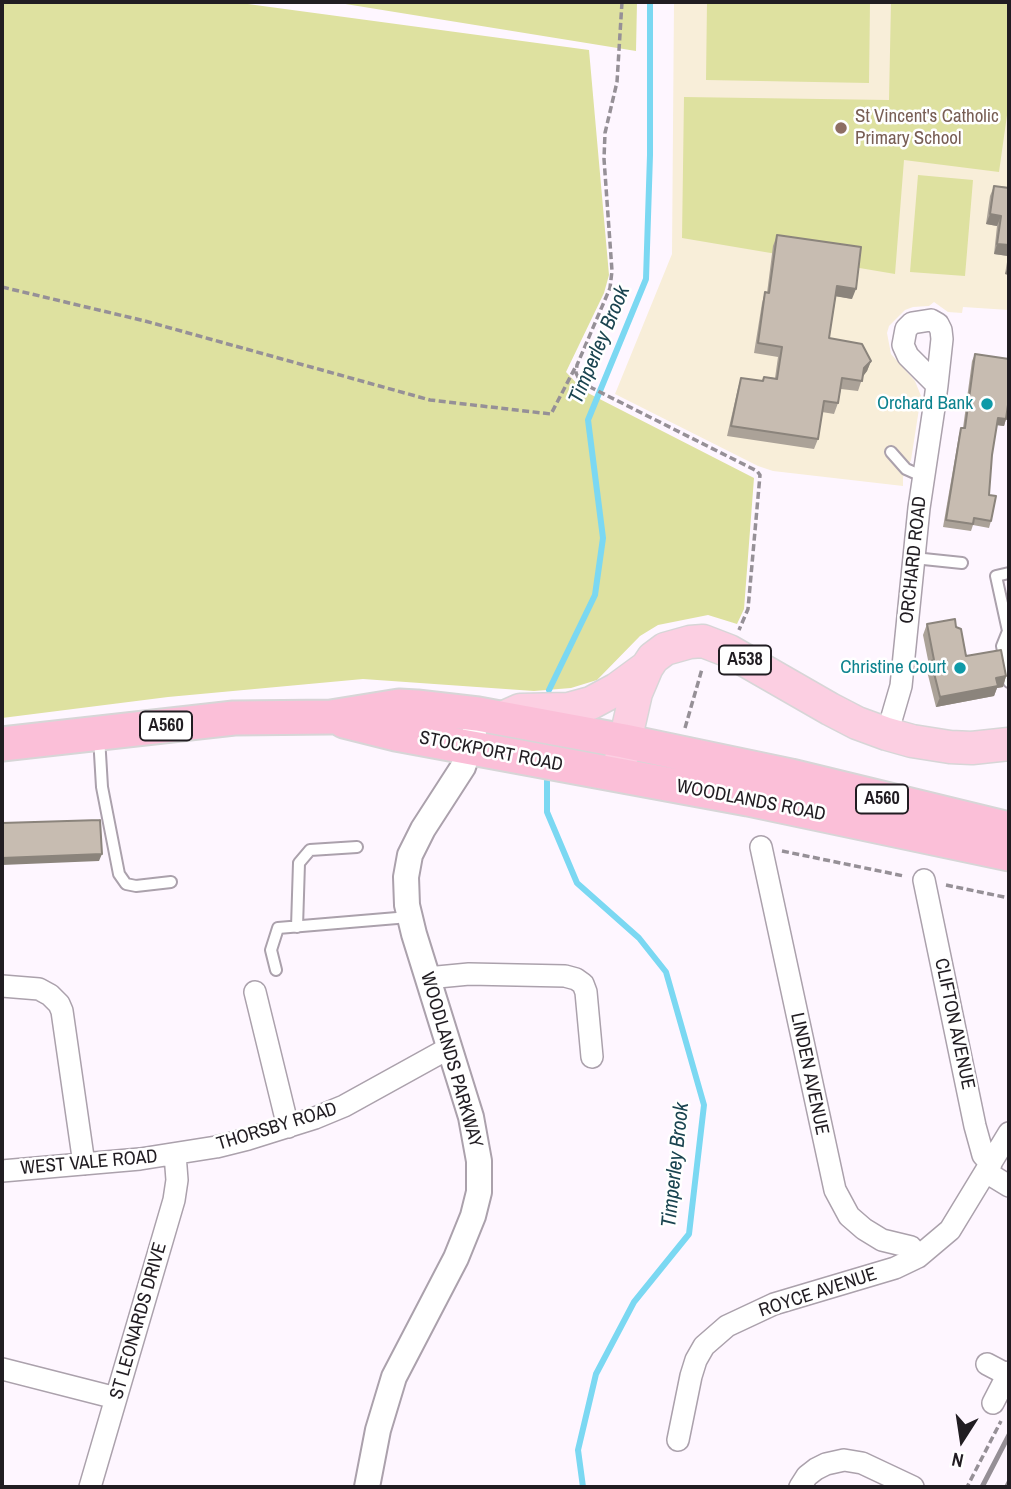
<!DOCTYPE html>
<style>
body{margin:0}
#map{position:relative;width:1011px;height:1489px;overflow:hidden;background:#fef6ff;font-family:"Archivo Narrow",sans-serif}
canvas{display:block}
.frame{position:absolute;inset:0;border:4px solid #211d22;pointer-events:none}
.north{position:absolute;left:927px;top:1405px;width:70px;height:70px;-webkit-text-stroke:5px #fff;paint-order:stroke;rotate:192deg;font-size:19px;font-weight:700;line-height:28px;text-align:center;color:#211d22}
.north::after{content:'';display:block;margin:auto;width:24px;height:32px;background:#211d22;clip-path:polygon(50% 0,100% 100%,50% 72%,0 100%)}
</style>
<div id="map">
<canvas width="1011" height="1489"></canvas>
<div class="frame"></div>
<div class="north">N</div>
</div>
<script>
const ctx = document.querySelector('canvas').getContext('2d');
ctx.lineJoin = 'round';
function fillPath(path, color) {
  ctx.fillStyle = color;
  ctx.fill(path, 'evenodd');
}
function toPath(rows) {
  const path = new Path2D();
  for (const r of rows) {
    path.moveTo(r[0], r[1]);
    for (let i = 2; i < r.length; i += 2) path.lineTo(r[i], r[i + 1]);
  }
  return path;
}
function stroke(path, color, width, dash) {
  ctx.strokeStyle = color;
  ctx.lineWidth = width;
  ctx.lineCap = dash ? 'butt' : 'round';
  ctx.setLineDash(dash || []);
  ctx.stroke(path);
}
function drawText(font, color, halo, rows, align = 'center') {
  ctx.font = font + ' "Archivo Narrow",sans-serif';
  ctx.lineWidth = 5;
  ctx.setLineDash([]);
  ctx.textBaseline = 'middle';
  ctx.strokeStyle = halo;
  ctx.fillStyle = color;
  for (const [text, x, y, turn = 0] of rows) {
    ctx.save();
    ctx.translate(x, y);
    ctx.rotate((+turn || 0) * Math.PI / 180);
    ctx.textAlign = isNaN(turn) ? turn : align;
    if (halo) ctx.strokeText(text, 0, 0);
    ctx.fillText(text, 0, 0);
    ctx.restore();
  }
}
fillPath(toPath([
 [674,2,1009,2,1009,310,963,307,962,313,948,312,934,302,929,306,913,307,905,310,889,326,887,333,891,354,915,381,921,396,911,460,903,477,903,486,773,471,758,466,615,394,672,254]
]), '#f8eed9');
fillPath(toPath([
 [2,2,233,2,589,50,609,275,604,293,566,372,584,391,754,478,744,609,737,624,708,615,658,625,640,636,597,680,571,688,534,691,363,679,168,697,2,718],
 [333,2,637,2,636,51],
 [707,2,870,2,869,83,706,80],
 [891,2,1009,2,1009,101,999,172,904,160,895,274,682,238,684,97,889,100],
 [918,175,973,180,965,276,910,272]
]), '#dee1a0');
stroke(toPath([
 [549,690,595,595,603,538,588,420,646,279,650,155,650,2],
 [547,781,547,812,577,883,639,938,666,972,704,1105,689,1234,634,1302,596,1374,578,1450,583,1487]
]), '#7bd8f2', 6);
const service = toPath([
 [891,452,906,469,924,477],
 [914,558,962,563],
 [1009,573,996,576,1008,631,1002,646,1009,682],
 [99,737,102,787,119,874,126,884,136,886,171,882],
 [297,927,299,863,310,850,357,847],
 [276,970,271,950,278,928,409,917]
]);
const minor = toPath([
 [887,734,901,686,919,508,934,408,937,385,942,339,941,330,938,324,931,320,912,323,906,329,903,345,908,356,937,385],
 [761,847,835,1190,849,1216,864,1229,882,1240,911,1247,918,1257],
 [924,880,975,1126,983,1155,991,1164],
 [427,978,469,974,565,976,576,979,583,984,586,992,592,1057],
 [2,986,39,989,50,995,59,1004,62,1011,84,1164],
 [255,992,288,1127],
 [2,1171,140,1159,216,1147,248,1139,315,1118,344,1106,449,1048],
 [986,1172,1009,1186],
 [987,1364,1008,1375],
 [2,1369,116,1398],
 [993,1403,1009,1372],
 [678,1440,691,1376,696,1360,704,1346,727,1326,774,1304,895,1268,918,1257,950,1230,1009,1133],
 [90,1487,174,1200,177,1180,175,1154],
 [800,1487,807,1476,816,1469,826,1464,844,1460,862,1463,913,1487]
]);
const tertiary = toPath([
 [367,1487,378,1430,394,1377,456,1258,473,1216,479,1192,479,1161,471,1117,414,934,407,905,406,877,410,855,423,829,463,767,474,734]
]);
const primary = toPath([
 [502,718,520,710,569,709,591,703,617,689,647,667],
 [619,768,636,693,647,667,653,658,665,649,690,642,703,641,729,651,830,709,857,723,887,734,912,741,950,747,972,748,1009,744]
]);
const trunk = toPath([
 [344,721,396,734,748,799,1009,854],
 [2,744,234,718,331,717,399,706,417,707,478,714,624,741,791,776,1009,829]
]);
stroke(service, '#aba1ac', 14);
stroke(minor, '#aba1ac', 24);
stroke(tertiary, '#aba1ac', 28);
stroke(primary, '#d7d6d7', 35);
stroke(trunk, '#d7d6d7', 37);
stroke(toPath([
 [622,2,617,82,605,133,604,159,612,271,610,288,577,365,576,373,579,379,592,388,757,471,760,475,748,609,739,630],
 [2,287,145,321,430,400,551,414,576,366],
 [685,728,702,669],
 [782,851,904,876],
 [946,885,1009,898],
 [964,1487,967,1487,1001,1421]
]), '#969097', 3.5, [7, 3.5]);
stroke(service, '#fff', 10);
stroke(minor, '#fff', 21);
stroke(tertiary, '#fff', 24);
stroke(primary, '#fccfe2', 32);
stroke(trunk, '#fbbfd8', 33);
stroke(toPath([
 [1005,1487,1009,1479]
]), '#958f96', 2);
stroke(toPath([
 [982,1487,1009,1435]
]), '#958f96', 5);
fillPath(toPath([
 [1009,169,1009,275,1005,274,1008,256,994,254,997,226,986,224,990,196,994,186,1007,187],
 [777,235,852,299,836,296,829,338,871,361,867,371,863,376,858,391,841,389,838,403,834,414,822,412,818,439,814,449,727,436,738,388,741,378,762,381,764,377,775,378,778,357,754,353,762,303,765,292,767,293,773,246],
 [975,354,1006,419,1004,426,997,425,992,455,989,495,991,521,989,528,973,525,971,531,943,527,959,435,961,428,963,428,972,361],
 [927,624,956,627,966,656,1006,676,1003,687,997,688,994,696,936,707,927,671,929,665,923,635]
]), '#aba298');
fillPath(toPath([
 [990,214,1001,216,997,226,986,224],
 [997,244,1009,245,1009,251,1008,256,994,254],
 [1009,264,1009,275,1005,274],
 [837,286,856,289,852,299,834,296],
 [871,361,867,371,861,379,864,368],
 [998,418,1006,419,1004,426,996,425],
 [1006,676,1003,687,997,688,994,696,936,707,940,697,996,678],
 [102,854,99,861,2,865,2,858]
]), '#8b847c');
const building = toPath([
 [1009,185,1009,245,997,244,1001,216,990,214,994,186,1009,188,1009,185],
 [777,235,861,247,856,289,837,286,829,338,862,344,871,361,864,368,862,381,842,378,838,403,824,401,818,439,731,426,741,378,763,381,764,377,777,379,782,347,758,343,765,292,769,293,777,235],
 [975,354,1009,359,1009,398,1006,419,998,418,992,455,989,495,996,496,991,521,974,518,973,524,946,520,961,428,965,428,975,354],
 [955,619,956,627,961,629,966,656,1001,650,1006,676,996,678,998,686,940,697,931,661,934,660,927,624,955,619],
 [100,820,102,854,2,858,2,823,100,820]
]);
fillPath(building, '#c7bcb1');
stroke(building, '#8b847c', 2);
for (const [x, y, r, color] of [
 [841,128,7,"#8d6e63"],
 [987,404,7,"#0f9aa8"],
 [960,668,7,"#0f9aa8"]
]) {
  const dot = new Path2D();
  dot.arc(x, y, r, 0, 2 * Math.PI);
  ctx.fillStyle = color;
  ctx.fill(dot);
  stroke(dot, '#fff', 2.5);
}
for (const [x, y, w] of [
 [745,660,52],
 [166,726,52],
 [882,799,52]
]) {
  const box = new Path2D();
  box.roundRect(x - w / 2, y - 14.5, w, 29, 5);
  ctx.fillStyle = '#fff';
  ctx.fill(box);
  stroke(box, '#211d22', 2);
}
drawText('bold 18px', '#211d22', null, [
 ["A538",745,660],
 ["A560",166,726],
 ["A560",882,799]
]);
drawText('19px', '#785e54', '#fff', [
 ["St Vincent's Catholic",855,117],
 ["Primary School",855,139]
], 'left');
drawText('19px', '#0d838f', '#fff', [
 ["Orchard Bank",973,404],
 ["Christine Court",946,668]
], 'right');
drawText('19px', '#211d22', '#fff', [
 ["ORCHARD ROAD",914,560,-84],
 ["STOCKPORT ROAD",491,752,11],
 ["WOODLANDS ROAD",751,801,11],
 ["CLIFTON AVENUE",954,1024,78],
 ["WOODLANDS PARKWAY",451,1060,74],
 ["LINDEN AVENUE",809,1074,78],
 ["THORSBY ROAD",277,1127,-17],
 ["WEST VALE ROAD",89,1163,-5],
 ["ROYCE AVENUE",818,1293,-18],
 ["ST LEONARDS DRIVE",139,1321,-74]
]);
drawText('italic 21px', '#1a4450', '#fff', [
 ["Timperley Brook",600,345,-67],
 ["Timperley Brook",676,1165,-84]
]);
</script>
